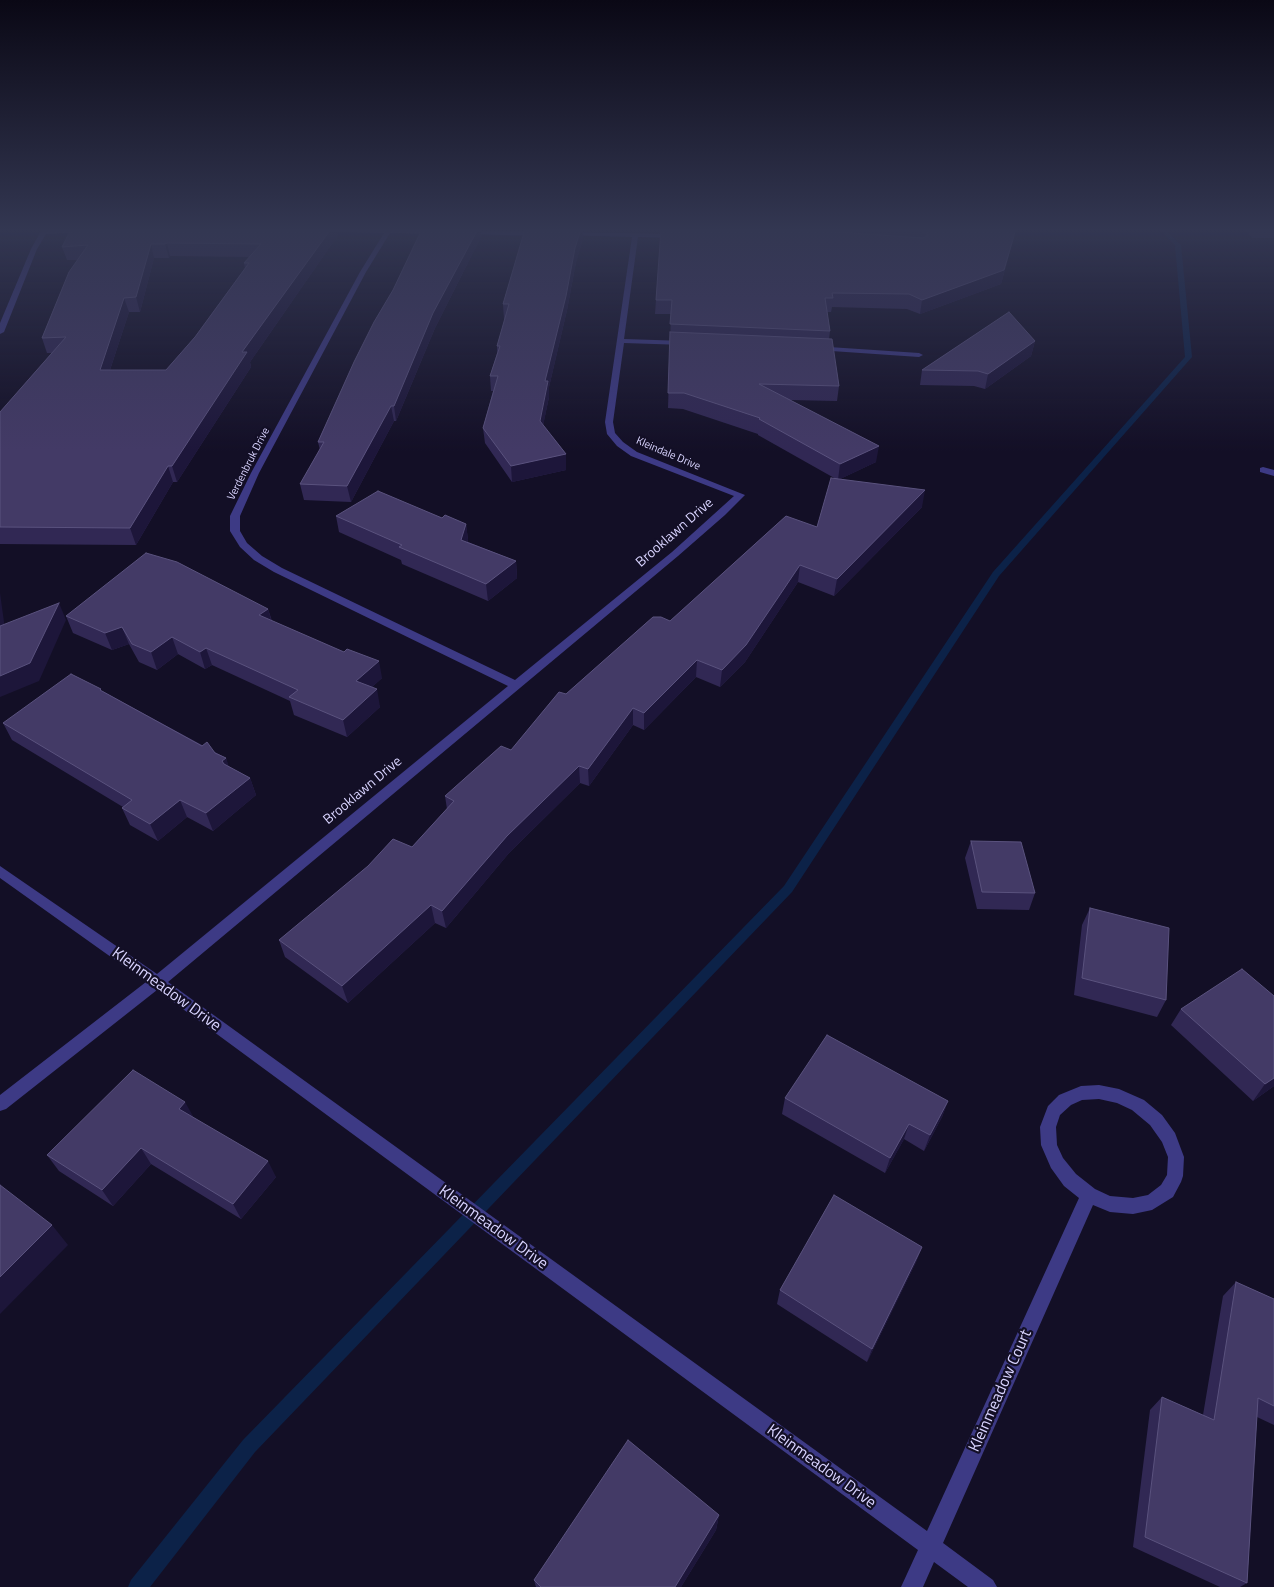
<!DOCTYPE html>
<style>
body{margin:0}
canvas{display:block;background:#130f26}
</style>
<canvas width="1274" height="1587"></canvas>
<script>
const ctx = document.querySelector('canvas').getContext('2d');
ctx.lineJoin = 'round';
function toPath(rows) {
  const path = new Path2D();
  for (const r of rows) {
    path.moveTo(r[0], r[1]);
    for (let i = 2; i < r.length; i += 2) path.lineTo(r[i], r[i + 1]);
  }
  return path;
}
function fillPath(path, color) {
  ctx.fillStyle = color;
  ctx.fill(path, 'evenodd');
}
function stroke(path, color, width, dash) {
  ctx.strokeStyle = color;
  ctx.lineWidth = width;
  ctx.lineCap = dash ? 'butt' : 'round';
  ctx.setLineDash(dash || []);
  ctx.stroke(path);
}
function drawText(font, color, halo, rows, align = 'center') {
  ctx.font = font + ' "Titillium Web",sans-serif';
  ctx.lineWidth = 4.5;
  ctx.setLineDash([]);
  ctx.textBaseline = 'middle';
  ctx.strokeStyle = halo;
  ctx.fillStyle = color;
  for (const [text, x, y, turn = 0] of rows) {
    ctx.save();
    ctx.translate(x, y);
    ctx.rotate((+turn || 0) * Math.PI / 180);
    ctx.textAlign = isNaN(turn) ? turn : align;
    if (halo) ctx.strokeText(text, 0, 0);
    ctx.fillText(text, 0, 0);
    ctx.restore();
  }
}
fillPath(toPath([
 [1159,229,1165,229,1181,245,1192,357,999,576,792,892,255,1452,150,1587,128,1587,131,1580,243,1440,784,886,993,572,1185,357,1175,245,1159,229]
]), '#0c2248');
fillPath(toPath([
 [42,229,89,230,86,232,46,234,37,249,4,332,0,334,0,323,31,249,42,229],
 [319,229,436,230,439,232,436,234,390,233,366,272,259,473,240,516,240,531,247,543,262,556,282,568,515,680,672,552,734,496,631,456,617,446,607,434,605,422,632,237,564,235,563,234,566,232,676,234,679,236,676,238,638,237,624,339,685,341,689,343,685,345,624,343,613,422,615,433,623,442,637,452,745,495,725,515,678,556,168,982,927,1531,1079,1198,1064,1186,1051,1168,1041,1145,1040,1127,1048,1106,1059,1095,1081,1086,1099,1085,1119,1089,1144,1100,1162,1115,1175,1133,1184,1157,1183,1176,1181,1182,1173,1197,1152,1210,1133,1214,1110,1212,1093,1205,943,1543,993,1580,997,1587,968,1587,934,1562,923,1587,901,1587,918,1550,157,990,6,1109,0,1111,0,1095,146,982,0,878,0,866,157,974,508,686,274,572,254,560,240,547,230,531,230,516,251,473,360,272,384,233,321,232,319,231,319,229],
 [1099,1099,1117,1103,1132,1110,1150,1125,1162,1142,1168,1157,1167,1175,1161,1185,1148,1195,1133,1198,1110,1196,1095,1189,1076,1174,1063,1158,1057,1145,1056,1127,1060,1115,1071,1105,1082,1100,1099,1099],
 [466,231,541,232,544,234,541,236,464,234,463,233,466,231],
 [814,346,919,353,923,355,919,357,817,350,814,350,814,346],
 [1263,467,1274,470,1274,476,1260,472,1260,468,1263,467]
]), '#3d3a85');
fillPath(toPath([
 [71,229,337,229,338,235,250,362,251,367,177,482,173,482,136,545,0,544,0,412,52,353,47,353,42,338,77,260,67,260,62,247],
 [170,256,250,257,244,263,245,268,195,337,166,370,110,370,129,312,140,312,154,258,169,258],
 [422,229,486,229,481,229,481,237,435,328,396,421,394,421,351,502,304,500,300,484,320,450,318,442,393,290],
 [525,229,587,229,586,231,582,231,583,239,576,262,567,310,549,387,549,397,543,425,566,454,566,470,512,482,485,443,483,428,493,391,491,391,490,376,497,353,497,346,505,319,504,319,503,304],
 [661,229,1016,229,1001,284,920,314,907,309,832,307,831,312,827,312,830,331,829,339,839,386,837,401,790,400,876,462,840,479,922,507,834,596,798,582,745,662,720,687,696,677,644,730,633,725,589,786,580,783,509,853,446,928,435,923,348,1003,285,957,279,940,412,847,447,809,445,796,511,750,566,694,670,621,817,527,836,479,758,435,758,434,683,409,668,408,671,314,655,314,656,300],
 [1245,229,1274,229,1274,238,1252,238],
 [1035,341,1031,356,985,389,974,386,920,385,922,370],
 [336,516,442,518,466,524,468,540,468,542,516,561,517,578,488,601,402,564,401,560,339,532],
 [268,609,272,621,382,678,372,687,380,707,347,737,294,715,290,701,212,665,205,669,178,654,157,670,139,662,129,644,112,650,73,633,66,616],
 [102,691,226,758,228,766,250,778,256,795,213,831,187,817,158,841,130,825,122,808,123,807,12,740,3,723],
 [971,841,1035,893,1029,910,977,909,965,858],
 [1090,908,1166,1000,1157,1017,1074,995,1082,925],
 [1181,1009,1274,1086,1253,1101,1171,1025],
 [785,1098,948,1101,942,1117,924,1151,904,1139,885,1173,782,1114],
 [193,1117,276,1177,241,1219,151,1164,113,1206,59,1171,47,1155],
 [922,1247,916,1262,867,1362,777,1304,780,1290],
 [1236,1282,1274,1299,1274,1425,1257,1417,1247,1583,1240,1587,1220,1587,1133,1547,1150,1410,1162,1397,1203,1415,1223,1296],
 [719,1515,716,1530,681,1587,536,1587,534,1580]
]), '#312854');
fillPath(toPath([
 [331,229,337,229,338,235,250,362,251,367,177,482,172,466,242,352],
 [478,229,480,229,481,237,435,328,396,421,394,406,433,313],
 [581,229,582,229,583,239,576,262,567,310,549,387,549,397,541,436,540,421,545,381,575,248],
 [1016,229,1001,284,920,314,922,300],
 [167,243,170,256,169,258,165,244],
 [151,244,154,258,140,312,136,297],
 [124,298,129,312,105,385,100,370],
 [1035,341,1031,356,985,389,988,374],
 [391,406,394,421,351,502,347,486],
 [879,446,876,462,838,480,840,464],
 [566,454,566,470,512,482,511,466],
 [168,466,173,482,136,545,130,528],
 [925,490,922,507,834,596,837,579],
 [466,524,468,540,463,556,461,540],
 [516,561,517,578,488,601,486,584],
 [800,565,798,582,745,662,720,687,722,670],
 [0,593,7,644,0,628],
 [59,603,66,620,39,681,0,697,0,676],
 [268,609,273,626,259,615],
 [122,627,129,644,112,650,105,633],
 [172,637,178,654,157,670,151,652],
 [206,648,212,665,205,669,200,652],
 [697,660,696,677,644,730,644,713],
 [379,661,382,678,360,698,356,681],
 [377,689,380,707,347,737,343,720],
 [633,708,633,725,589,786,588,769],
 [226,758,232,776,222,761],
 [579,766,580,783,509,853,446,928,442,911,507,836],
 [250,778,256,795,213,831,206,813],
 [180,800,187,817,158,841,150,824],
 [431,905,435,923,348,1003,342,986],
 [1274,1078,1274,1086,1253,1101,1265,1084],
 [948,1101,942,1117,924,1151,930,1135],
 [185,1102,194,1118,179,1109],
 [909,1124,904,1139,885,1173,890,1158],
 [141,1148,151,1164,113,1206,102,1190],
 [268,1161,276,1177,241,1219,233,1204],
 [52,1225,68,1245,0,1314,0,1277],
 [922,1247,916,1262,867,1362,872,1349],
 [719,1515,716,1530,681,1587,675,1587]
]), '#1d163a');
const building = toPath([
 [71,229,331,229,242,352,247,352,172,466,168,466,130,528,0,527,0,412,66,337,42,338,69,272,88,245,62,247,71,229],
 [167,243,261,244,244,263,249,263,195,337,166,370,100,370,124,298,136,297,151,244,165,244,167,243],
 [422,229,478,229,433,313,394,406,391,406,347,486,300,484,324,442,318,442,354,362,374,322,393,290,422,229],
 [525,229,581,229,575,248,566,296,545,381,548,381,540,421,566,454,511,466,483,428,498,376,490,376,500,346,497,346,509,304,503,304,525,229],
 [661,229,728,229,823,231,923,238,927,236,927,232,885,229,1016,229,1004,270,922,300,909,294,832,293,833,298,825,298,830,331,670,324,672,300,656,300,661,229],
 [1009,312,1035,341,988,374,978,371,922,370,1009,312],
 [670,332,832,339,839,386,759,384,879,446,840,464,759,419,760,418,684,393,668,393,670,332],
 [831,478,925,490,837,579,800,565,746,645,722,670,697,660,644,713,633,708,588,769,579,766,507,836,442,911,431,905,342,986,279,940,368,866,393,839,412,847,454,801,445,796,501,746,511,750,559,692,566,694,653,617,661,617,670,621,786,516,817,527,831,478],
 [378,491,442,518,445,515,466,524,461,540,516,561,486,584,399,547,402,545,336,516,378,491],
 [146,553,177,562,268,609,259,615,344,652,347,649,379,661,356,681,377,689,343,720,289,697,298,690,206,648,200,652,172,637,151,652,132,644,122,627,105,633,66,616,146,553],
 [59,603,30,663,0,676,0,626,59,603],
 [71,674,101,689,100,690,202,746,207,742,215,753,226,758,222,761,224,764,250,778,206,813,180,800,150,824,122,808,132,800,3,723,71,674],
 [971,841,1021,842,1035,893,982,892,971,841],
 [1090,908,1169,928,1166,1000,1082,978,1090,908],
 [1242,969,1274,996,1274,1078,1265,1084,1181,1009,1242,969],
 [827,1035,948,1101,930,1135,909,1124,890,1158,785,1098,827,1035],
 [133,1070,185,1102,179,1109,268,1161,233,1204,141,1148,102,1190,47,1155,133,1070],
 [0,1185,52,1225,0,1277,0,1185],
 [834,1195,922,1247,872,1349,780,1290,834,1195],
 [1236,1282,1274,1299,1274,1406,1258,1398,1247,1583,1145,1537,1162,1397,1214,1420,1236,1282],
 [628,1440,719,1515,675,1587,541,1587,534,1580,628,1440]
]);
fillPath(building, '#433a66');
stroke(building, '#5a527e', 1);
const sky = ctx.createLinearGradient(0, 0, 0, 451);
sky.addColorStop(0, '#0a0815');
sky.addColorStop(0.51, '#333752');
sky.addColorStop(1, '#33375200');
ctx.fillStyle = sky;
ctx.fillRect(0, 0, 1274, 451);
drawText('11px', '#d9d4ff', '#130f26', [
 ["Kleindale Drive",668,454,23],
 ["Verdenbruk Drive",249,464,-63]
]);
drawText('14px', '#d9d4ff', '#130f26', [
 ["Brooklawn Drive",675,533,-41],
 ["Brooklawn Drive",363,791,-40]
]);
drawText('16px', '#d9d4ff', '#130f26', [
 ["Kleinmeadow Drive",166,990,36],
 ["Kleinmeadow Drive",493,1228,36],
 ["Kleinmeadow Court",1001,1391,-66],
 ["Kleinmeadow Drive",821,1467,36]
]);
</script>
